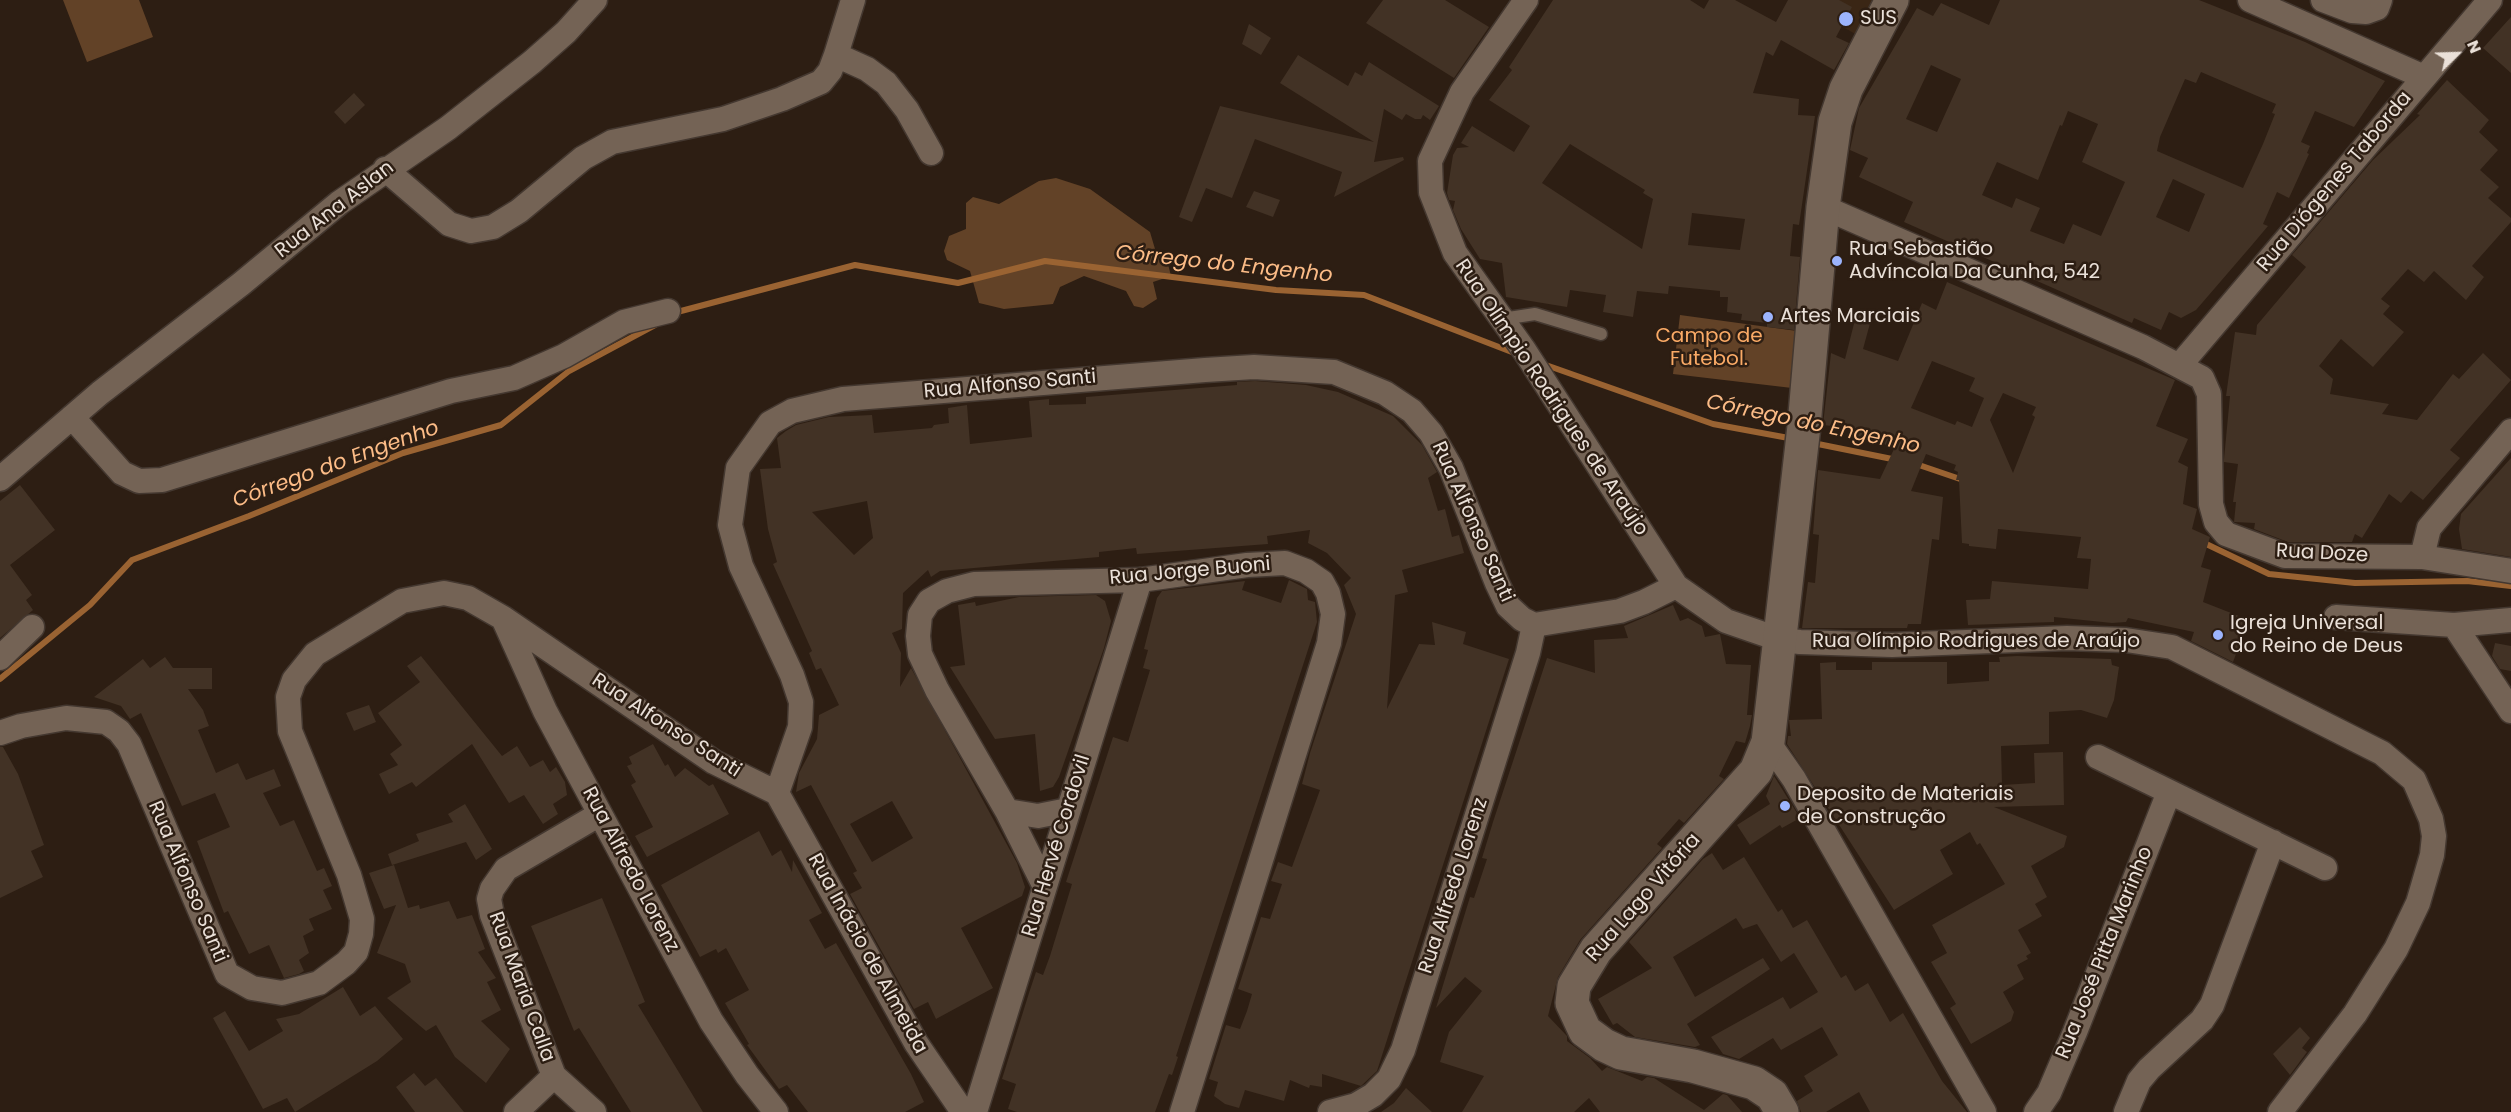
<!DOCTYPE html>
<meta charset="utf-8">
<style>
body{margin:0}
#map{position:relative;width:2511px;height:1112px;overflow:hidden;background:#2d1e13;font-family:Poppins,sans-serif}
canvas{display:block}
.north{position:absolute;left:2427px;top:24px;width:60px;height:60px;-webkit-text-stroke:4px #2d1e13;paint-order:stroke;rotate:67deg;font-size:16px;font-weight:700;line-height:24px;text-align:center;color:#eae0d8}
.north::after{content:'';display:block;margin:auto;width:21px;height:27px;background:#eae0d8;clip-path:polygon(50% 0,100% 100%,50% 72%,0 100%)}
</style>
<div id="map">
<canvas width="2511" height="1112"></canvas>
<div class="north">N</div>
</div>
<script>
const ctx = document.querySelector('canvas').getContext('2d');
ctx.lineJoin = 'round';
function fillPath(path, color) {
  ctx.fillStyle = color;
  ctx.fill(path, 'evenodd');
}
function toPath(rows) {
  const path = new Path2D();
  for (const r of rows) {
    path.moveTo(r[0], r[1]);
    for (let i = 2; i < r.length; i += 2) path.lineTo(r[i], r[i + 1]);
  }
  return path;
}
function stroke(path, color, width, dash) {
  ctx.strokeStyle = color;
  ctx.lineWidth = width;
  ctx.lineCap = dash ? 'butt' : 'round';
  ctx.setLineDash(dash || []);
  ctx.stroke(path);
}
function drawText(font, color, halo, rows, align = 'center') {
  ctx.font = font + ' Poppins,sans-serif';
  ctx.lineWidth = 5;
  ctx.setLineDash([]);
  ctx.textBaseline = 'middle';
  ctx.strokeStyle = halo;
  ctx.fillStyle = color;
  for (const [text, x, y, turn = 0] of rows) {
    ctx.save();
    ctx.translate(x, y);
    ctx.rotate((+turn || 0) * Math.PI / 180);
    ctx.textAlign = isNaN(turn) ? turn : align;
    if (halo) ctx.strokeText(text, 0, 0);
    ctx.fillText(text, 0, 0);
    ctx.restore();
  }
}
fillPath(toPath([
 [1794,0,1874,0,1859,36]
]), '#3a2615');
fillPath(toPath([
 [63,0,139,0,153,37,87,62],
 [1056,178,1090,189,1150,232,1155,249,1168,264,1171,276,1153,282,1157,299,1143,308,1134,306,1126,291,1084,276,1060,287,1053,304,1004,309,979,303,970,271,947,260,944,251,949,236,966,229,966,203,973,197,999,204,1039,181],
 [1680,315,1797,331,1792,388,1673,374]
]), '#624227');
stroke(toPath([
 [672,316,681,311,855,265,958,283,1045,261,1276,290,1364,295,1517,354],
 [1543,364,1713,424,1794,439],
 [1813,443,1897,460],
 [1916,464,1963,480],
 [2202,542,2269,574,2355,583,2467,581,2511,586],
 [0,679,90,605,132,560,249,516,403,453,501,425,569,371,655,325]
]), '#9a6332', 6);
fillPath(toPath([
 [1383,0,1445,0,1489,27,1454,78,1366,23],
 [1553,0,1690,0,1704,9,1709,0,1735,0,1776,22,1788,0,1839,0,1852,7,1836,37,1849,43,1834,70,1781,40,1773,56,1766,52,1753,93,1799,99,1798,115,1815,116,1799,225,1793,224,1790,256,1800,257,1794,330,1767,327,1767,323,1741,320,1742,314,1727,312,1728,297,1720,297,1720,291,1669,286,1668,294,1637,291,1633,317,1603,312,1606,295,1570,290,1567,307,1506,297,1502,263,1480,259,1461,229,1453,210,1455,201,1449,200,1447,193,1453,155,1457,148,1469,147,1461,143,1472,126,1514,152,1530,126,1489,100,1512,70,1509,67],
 [1570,144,1645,190,1643,193,1653,199,1642,249,1542,183],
 [1692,213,1745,219,1740,250,1688,245],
 [2000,0,2199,0,2305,42,2385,81,2354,127,2315,111,2301,142,2310,146,2307,153,2309,154,2289,198,2277,192,2263,224,2268,226,2252,245,2196,310,2181,318,2169,312,2161,330,2134,318,2132,323,1904,222,1913,202,1859,177,1868,158,1850,150,1859,108,1917,8,1933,16,1941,3,1989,25],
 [1931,65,1961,79,1937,132,1906,119],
 [2201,72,2276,104,2272,113,2275,114,2263,144,2243,188,2157,151,2160,137,2185,79,2196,83],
 [2068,111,2098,124,2082,162,2125,182,2101,236,2073,224,2064,244,2030,231,2040,208,2016,198,2012,208,1982,195,1997,162,2038,180,2060,125,2062,126],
 [2173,179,2205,194,2189,232,2156,217],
 [2511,17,2511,73,2483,48],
 [1249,24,1271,38,1261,55,1242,44],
 [1298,55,1348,86,1355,72,1362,76,1369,62,1439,106,1430,120,1423,115,1421,119,1415,119,1406,114,1402,120,1384,109,1374,162,1403,157,1404,160,1334,197,1342,172,1255,139,1232,198,1206,188,1192,222,1179,217,1220,106,1374,142,1280,83],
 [2447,80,2489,120,2479,132,2498,150,2480,170,2499,187,2488,198,2511,218,2511,222,2472,266,2484,277,2466,300,2434,271,2424,282,2408,269,2381,299,2390,306,2383,314,2404,332,2373,367,2341,339,2319,366,2333,379,2330,394,2389,404,2382,414,2417,420,2453,374,2459,379,2483,353,2511,380,2450,450,2460,458,2423,500,2411,491,2401,503,2389,494,2362,538,2355,534,2352,542,2288,542,2254,529,2255,523,2234,522,2236,502,2233,502,2238,464,2224,462,2224,459,2230,396,2226,396,2235,332,2256,335,2257,325,2306,267,2292,255,2373,160,2420,115,2417,114],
 [354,93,365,105,345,124,334,112],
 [1254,191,1280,200,1273,217,1246,207],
 [1947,282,2175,380,2156,426,2188,439,2178,462,2188,467,2183,504,2197,509,2192,529,2210,537,2201,567,2211,570,2203,602,2249,620,2233,662,2191,641,2194,632,2128,618,2126,622,2112,623,2054,617,2054,622,1968,625,1966,600,1990,599,1992,581,2088,589,2091,559,2077,558,2081,537,1998,529,1996,549,1969,546,1969,544,1962,543,1959,480,1956,480,1958,472,1954,470,1956,465,1926,454,1911,491,1943,497,1939,540,1932,539,1921,624,1908,624,1907,628,1802,628,1808,582,1815,583,1819,535,1813,534,1818,470,1880,479,1894,449,1874,439,1855,437,1857,429,1823,425,1831,353,1845,359,1857,312,1872,316,1863,349,1898,361,1922,303,1936,310],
 [1932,361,1975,378,1969,391,1984,398,1972,427,1957,421,1955,425,1911,408],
 [2003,393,2036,407,2032,415,2035,417,2013,473,1990,420],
 [1255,381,1306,385,1338,392,1393,416,1422,445,1437,472,1428,478,1438,511,1445,509,1452,537,1459,535,1464,553,1402,570,1408,592,1395,595,1387,709,1419,644,1435,645,1432,622,1466,632,1463,644,1509,659,1377,1071,1361,1086,1322,1074,1322,1087,1310,1085,1309,1088,1290,1080,1284,1101,1245,1090,1239,1108,1225,1104,1214,1096,1218,1082,1209,1079,1226,1025,1240,1029,1247,1011,1252,994,1238,989,1261,917,1270,919,1282,884,1271,881,1278,862,1292,867,1320,790,1302,784,1310,753,1356,614,1344,585,1351,578,1327,553,1308,543,1310,530,1267,536,1268,544,1137,554,1136,548,1099,552,1099,557,940,571,931,577,928,570,903,593,902,629,892,633,901,653,900,687,911,668,1017,863,1025,887,1022,896,961,928,993,988,936,1019,928,1002,914,1009,861,914,850,894,862,888,853,873,857,871,811,785,796,792,799,773,817,739,819,715,839,705,821,668,816,670,809,653,812,651,773,564,777,562,768,529,760,469,781,468,777,438,786,431,796,425,829,417,872,415,874,433,932,428,934,425,949,423,948,408,967,405,970,444,1032,437,1029,401,1049,399,1049,405,1086,404,1086,397,1237,385,1237,382],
 [867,501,873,538,854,555,812,512],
 [892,801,913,838,872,862,850,824],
 [2511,458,2511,557,2462,549,2459,529,2461,514],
 [20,485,55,530,10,565,32,595,26,600,33,610,0,638,0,501],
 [1289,580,1307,589,1308,600,1315,602,1317,622,1176,1056,1178,1057,1172,1075,1169,1074,1155,1112,1017,1112,1008,1109,1016,1084,1002,1079,1029,993,1036,972,1043,975,1050,956,1072,884,1066,882,1113,737,1128,742,1150,670,1143,668,1148,650,1144,649,1157,598,1162,591,1245,581,1242,590,1281,603],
 [1096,595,1105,601,1111,621,1104,648,1059,777,1053,787,1040,791,1035,734,995,739,950,667,965,665,958,605,975,602,976,606,1019,597],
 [1673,605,1680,621,1688,618,1702,626,1705,637,1720,634,1726,664,1751,665,1747,715,1752,715,1750,726,1745,743,1736,741,1719,776,1724,779,1684,823,1679,819,1657,844,1662,848,1580,940,1558,977,1548,1016,1567,1036,1567,1041,1590,1058,1602,1071,1607,1067,1642,1081,1647,1077,1654,1078,1704,1110,1723,1094,1727,1095,1742,1112,1600,1112,1589,1098,1574,1112,1462,1112,1484,1076,1440,1062,1449,1032,1482,991,1465,977,1436,1008,1470,897,1474,898,1487,859,1482,858,1493,822,1547,658,1595,673,1594,640,1628,638,1624,626],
 [2495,643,2511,646,2511,671,2500,669,2492,656],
 [421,656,502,756,517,746,530,767,543,760,550,772,556,767,565,782,567,795,553,804,558,814,543,824,524,795,509,803,472,744,416,787,412,782,389,794,379,774,398,765,390,754,402,745,378,713,420,682,407,666],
 [2017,656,2111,659,2112,665,2119,667,2114,700,2107,718,2081,710,2049,712,2049,744,2001,746,2002,785,2035,783,2034,753,2063,752,2064,805,1994,807,2067,836,2064,847,2031,866,2047,897,2035,904,2042,916,2018,930,2031,953,2026,956,2028,959,2017,965,2024,979,2003,992,2014,1012,2011,1021,1971,1044,1950,1008,1956,1004,1931,962,1947,953,1932,925,2005,884,1980,843,1977,845,1970,832,1940,850,1953,874,1894,910,1787,744,1788,736,1791,736,1789,720,1822,719,1820,663,1836,662,1836,670,1872,670,1872,662,1947,662,1947,684,1989,681,1989,662,2000,662,1999,657],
 [165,657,173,668,212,668,212,689,188,689,203,710,209,726,198,730,216,773,238,763,246,780,274,769,281,786,263,793,280,826,294,820,317,871,324,868,332,886,323,890,332,909,309,919,314,930,303,936,309,953,299,960,304,971,299,974,284,978,269,945,249,954,228,911,224,913,197,841,230,827,215,793,182,806,141,713,130,719,121,706,94,697,143,659,150,668],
 [369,705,376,722,354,731,346,713],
 [653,744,665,766,668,764,675,777,685,768,709,786,713,784,729,814,647,857,635,836,653,827,631,785,636,782,627,766,632,764,629,757],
 [0,747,3,747,18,774,44,845,31,851,43,877,0,898],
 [1774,776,1800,818,1782,828,1780,825,1750,845,1737,825,1770,804,1766,796],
 [465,804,492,849,476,860,466,842,392,865,388,854,419,841,416,834,453,822,448,814],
 [759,831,772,856,781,850,792,872,793,860,822,913,809,920,825,949,836,943,911,1074,924,1102,905,1112,808,1112,787,1085,779,1089,747,1045,749,1044,725,1003,749,990,726,948,718,953,716,949,700,957,661,885],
 [1712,853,1723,870,1744,857,1778,912,1782,909,1793,928,1807,920,1841,978,1846,975,1855,991,1868,983,1890,1022,1903,1013,1942,1081,1967,1112,1870,1112,1859,1092,1826,1112,1801,1112,1797,1101,1813,1091,1804,1076,1838,1055,1822,1027,1781,1050,1773,1038,1739,1059,1723,1054,1711,1037,1783,997,1790,1009,1818,992,1794,953,1781,962,1757,924,1743,929,1736,918,1673,957,1695,997,1763,958,1770,969,1687,1024,1700,1045,1695,1047,1635,1037,1617,1023,1613,1025,1598,999,1652,968,1629,942,1703,859],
 [394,865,408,908,419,905,420,909,449,901,457,919,472,915,485,949,478,952,496,978,487,982,501,1010,481,1021,510,1049,486,1083,455,1057,436,1025,426,1031,387,998,411,982,405,964,377,953,396,905,384,909,369,873],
 [602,898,645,1002,638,1005,703,1112,631,1112,579,1028,574,1031,531,926],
 [343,987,360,1016,375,1006,403,1039,377,1061,295,1112,287,1098,263,1109,213,1018,225,1011,249,1051,283,1031,276,1019,299,1014],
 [2300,1027,2310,1038,2302,1048,2307,1052,2290,1075,2273,1054],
 [414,1073,425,1086,436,1078,464,1112,415,1112,396,1087],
 [1406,1088,1432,1112,1381,1112,1394,1103]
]), '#423225');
const lane = toPath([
 [1502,319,1535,314,1601,334]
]);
const street = toPath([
 [1526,0,1462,92,1430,161,1431,192,1455,253,1524,350,1676,586,1726,621,1781,640,1800,642,1892,645,2067,638,2126,640,2172,647,2382,753,2414,780,2431,819,2434,836,2432,855,2418,903,2396,949,2355,1014,2280,1112],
 [2250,0,2424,77],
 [2323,0,2352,11,2366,12,2377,8,2380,0],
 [836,55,867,69,886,83,907,110,931,153],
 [385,169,449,224,471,231,493,227,519,211,583,158,612,142,723,119,782,99,821,82,830,71,836,55,853,0],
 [1823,207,2143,347,2202,378,2209,394,2211,504,2216,522,2226,534,2285,556,2422,557,2511,571],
 [2180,365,2490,0],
 [72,417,122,473,139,481,162,480,451,391,514,378,564,356,624,322,668,311],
 [0,479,100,393,241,284,339,203,448,128,532,62,566,32,595,0],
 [2422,557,2429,528,2511,431],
 [2336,617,2454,625,2511,620],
 [503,618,545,711,711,1021,747,1075,776,1112],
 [2454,625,2511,711],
 [0,658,32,627],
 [0,733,21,726,66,718,106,722,119,731,129,744,227,974,252,988,282,993,319,983,346,963,356,952,361,934,362,919,349,875,290,731,288,697,294,680,315,654,402,601,444,593,468,598,503,618,714,762,777,793,800,727,801,702,792,675,741,566,730,525,738,468,770,423,792,411,843,399,1205,370,1254,367,1334,372,1385,393,1412,411,1431,433,1451,468,1497,583,1508,606,1522,619,1534,625,1620,611,1644,602,1676,586],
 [1768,742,1794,779,1984,1112],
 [2098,757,2325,868],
 [777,793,916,1043,963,1112],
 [1007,811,1038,816,1068,810],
 [1044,885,1007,811,937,690,920,654,918,636,920,615,929,601,947,591,974,584,1140,580,1247,565,1285,563,1306,571,1322,582,1328,593,1333,614,1329,643,1182,1112],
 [516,1112,554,1076],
 [594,1112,554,1076,492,915,489,899,492,889,506,869,600,814],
 [975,1112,1140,580],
 [1330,1112,1356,1105,1373,1095,1389,1079,1403,1050,1528,653,1534,625],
 [2036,1112,2049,1093,2075,1032,2169,792],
 [2126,1112,2139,1081,2149,1069,2202,1020,2212,1005,2273,842]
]);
const secondary = toPath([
 [1782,1112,1772,1095,1754,1083,1693,1066,1621,1053,1604,1045,1585,1031,1572,1003,1574,986,1596,950,1756,771,1768,742,1804,426,1823,207,1835,122,1846,89,1892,0]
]);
stroke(lane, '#443830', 15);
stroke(street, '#443830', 27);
stroke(secondary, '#443830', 36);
stroke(lane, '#746355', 12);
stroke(street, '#746355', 24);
stroke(secondary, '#746355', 33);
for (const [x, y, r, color] of [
 [1846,19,8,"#9cb4fd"],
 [1837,261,6,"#9cb4fd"],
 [1768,317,6,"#9cb4fd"],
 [2218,635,6,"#9cb4fd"],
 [1785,806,6,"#9cb4fd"]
]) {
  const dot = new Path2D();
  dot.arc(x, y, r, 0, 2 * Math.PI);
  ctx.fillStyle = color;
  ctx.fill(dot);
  stroke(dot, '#2d1e13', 2);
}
drawText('20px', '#eae0d8', '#2d1e13', [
 ["SUS",1860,19],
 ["Rua Sebastião",1849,250],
 ["Advíncola Da Cunha, 542",1849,273],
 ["Artes Marciais",1780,317],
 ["Igreja Universal",2230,624],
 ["do Reino de Deus",2230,647],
 ["Deposito de Materiais",1797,795],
 ["de Construção",1797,818]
], 'left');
drawText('20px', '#eae0d8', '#2d1e13', [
 ["Rua Diógenes Taborda",2335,182,-50],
 ["Rua Ana Aslan",335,210,-38],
 ["Rua Alfonso Santi",1010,385,-5],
 ["Rua Olímpio Rodrigues de Araújo",1551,398,56],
 ["Rua Alfonso Santi",1472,522,66],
 ["Rua Doze",2322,554,3],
 ["Rua Jorge Buoni",1190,572,-5],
 ["Rua Olímpio Rodrigues de Araújo",1976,642],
 ["Rua Alfonso Santi",666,726,33],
 ["Rua Hervé Cordovil",1057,846,-73],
 ["Rua Alfredo Lorenz",630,870,62],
 ["Rua Alfonso Santi",187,882,67],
 ["Rua Alfredo Lorenz",1454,886,-72],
 ["Rua Lago Vitória",1644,898,-49],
 ["Rua José Pitta Marinho",2105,953,-68],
 ["Rua Inácio de Almeida",867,954,61],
 ["Rua Maria Calla",521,987,70]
]);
drawText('20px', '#faaa66', '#2d1e13', [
 ["Campo de",1709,337],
 ["Futebol.",1709,360]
]);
drawText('italic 21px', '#fcbc87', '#2d1e13', [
 ["Córrego do Engenho",1224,265,6],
 ["Córrego do Engenho",1813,425,12],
 ["Córrego do Engenho",336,465,-20]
]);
</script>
